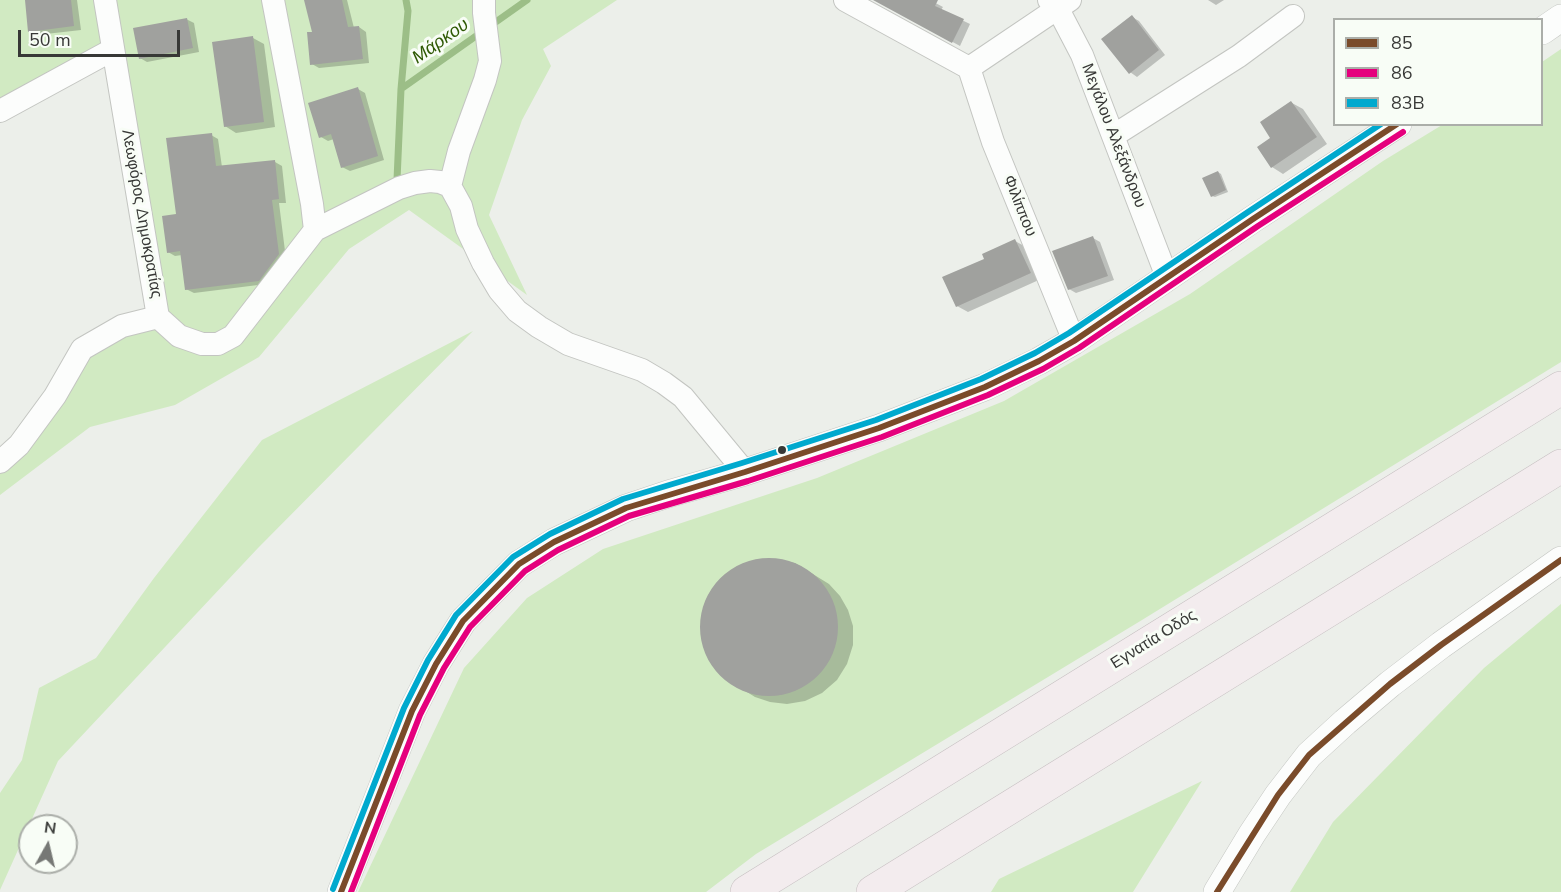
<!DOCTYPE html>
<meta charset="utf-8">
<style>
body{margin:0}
#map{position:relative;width:1561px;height:892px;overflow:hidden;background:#ecefea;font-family:"Nunito Sans",sans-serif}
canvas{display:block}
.legend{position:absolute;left:1333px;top:18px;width:210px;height:108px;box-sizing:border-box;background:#f8fdf6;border:2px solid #abaea9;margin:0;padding:8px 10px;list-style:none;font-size:18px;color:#373836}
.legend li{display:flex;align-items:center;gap:12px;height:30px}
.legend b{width:30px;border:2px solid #abaea9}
.north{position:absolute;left:18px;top:814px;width:60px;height:60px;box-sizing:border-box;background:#f8fdf6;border:2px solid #abaea9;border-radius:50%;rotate:8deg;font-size:16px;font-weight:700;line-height:24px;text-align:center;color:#373836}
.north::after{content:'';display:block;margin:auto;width:21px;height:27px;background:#767875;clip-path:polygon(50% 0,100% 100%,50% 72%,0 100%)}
.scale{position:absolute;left:18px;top:30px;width:162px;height:27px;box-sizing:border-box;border:3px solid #373836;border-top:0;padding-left:8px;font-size:18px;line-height:21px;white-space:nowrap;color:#373836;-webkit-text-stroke:4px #f8fdf6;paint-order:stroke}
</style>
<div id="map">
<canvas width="1561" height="892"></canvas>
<ul class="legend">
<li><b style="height:8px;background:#7a4b2a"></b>85</li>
<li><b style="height:8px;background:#e5007d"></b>86</li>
<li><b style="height:8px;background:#00a9ce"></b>83B</li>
</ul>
<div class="north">N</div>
<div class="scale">50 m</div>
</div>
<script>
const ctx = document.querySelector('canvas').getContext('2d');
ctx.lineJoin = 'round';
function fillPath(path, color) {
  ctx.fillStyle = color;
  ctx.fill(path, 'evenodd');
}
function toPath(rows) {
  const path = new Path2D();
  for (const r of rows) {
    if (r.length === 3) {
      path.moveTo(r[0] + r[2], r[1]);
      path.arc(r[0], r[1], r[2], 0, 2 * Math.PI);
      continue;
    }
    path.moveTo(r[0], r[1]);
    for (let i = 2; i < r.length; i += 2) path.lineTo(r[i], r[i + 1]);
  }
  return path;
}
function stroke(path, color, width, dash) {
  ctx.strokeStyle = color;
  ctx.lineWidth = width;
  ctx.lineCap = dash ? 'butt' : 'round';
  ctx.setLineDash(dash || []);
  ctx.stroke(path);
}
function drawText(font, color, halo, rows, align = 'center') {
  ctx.font = font + ' "Nunito Sans",sans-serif';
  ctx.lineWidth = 6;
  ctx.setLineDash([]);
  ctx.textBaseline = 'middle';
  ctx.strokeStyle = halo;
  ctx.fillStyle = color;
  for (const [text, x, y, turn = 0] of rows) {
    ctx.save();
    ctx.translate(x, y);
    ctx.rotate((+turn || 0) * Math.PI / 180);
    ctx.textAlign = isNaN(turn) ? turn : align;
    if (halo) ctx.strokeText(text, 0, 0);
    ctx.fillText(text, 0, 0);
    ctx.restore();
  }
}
fillPath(toPath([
 [0,0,617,0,543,49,551,66,522,120,489,215,527,295,409,210,349,249,259,357,175,405,90,427,0,495,0,462,82,349,158,317,112,50,0,110],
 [1561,49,1561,362,1142,620,756,854,706,892,358,892,464,668,527,598,603,549,817,478,1004,401,1190,294,1383,161,1442,125,1542,124,1542,62],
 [473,331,258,548,58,761,0,890,0,793,22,760,39,688,96,658,154,578,262,440],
 [1561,604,1561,892,1290,892,1333,822,1484,668],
 [1202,781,1133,892,991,892,999,879]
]), '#d1eac2');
fillPath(toPath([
 [26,0,77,0,81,30,37,35,30,31],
 [306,0,347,0,354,28,359,27,366,32,369,63,319,68,312,64,313,33],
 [885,0,930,0,943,7,941,10,970,24,960,46,883,4],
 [1208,0,1224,0,1216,5],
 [1132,17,1139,21,1165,55,1137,77,1130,72],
 [186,19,194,23,199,52,147,62,140,58],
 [253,38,264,44,275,127,236,133,225,126],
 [358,89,365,93,384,160,350,171,342,167,334,139,328,141,321,137],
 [1292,103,1303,109,1327,144,1283,174,1272,167,1259,148,1273,138],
 [211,135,218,139,222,167,275,162,282,166,286,203,279,203,286,259,266,284,194,293,186,289,182,255,175,256,168,252,177,216],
 [1218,172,1221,174,1228,192,1215,197,1212,196],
 [1093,238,1100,242,1114,280,1076,293,1069,289],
 [1015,241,1026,247,1041,279,968,312,957,306,986,259],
 [773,559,795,563,829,584,840,596,848,610,853,626,853,645,847,664,837,680,822,693,805,701,787,704,770,702,755,697,726,679,713,665,705,647,701,629,704,607,713,588,730,571,751,561]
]), '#0003');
stroke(toPath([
 [401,89,408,11,406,0],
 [397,180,401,89,527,0]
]), '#9cbe87', 7);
fillPath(toPath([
 [25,0,71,0,74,26,28,32],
 [304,0,342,0,348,27,359,26,363,59,310,65,307,32,312,32],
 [873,0,938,0,935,6,964,19,952,43],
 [1132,15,1159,50,1129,74,1101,39],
 [187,18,193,48,139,59,133,28],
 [253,36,264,122,224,127,212,42],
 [358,87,378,156,341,168,331,134,319,138,308,103],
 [1291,101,1317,137,1271,168,1257,147,1270,138,1260,122],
 [212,133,216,166,275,160,279,199,272,200,279,254,259,281,185,290,180,251,167,253,162,216,176,214,166,138],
 [1218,171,1226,190,1211,197,1202,178],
 [1093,236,1108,276,1068,290,1052,251],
 [1015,239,1031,273,956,307,942,277,984,259,982,254],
 [769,627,69]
]), '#a0a19e');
const minor = toPath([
 [105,0,158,317,179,336,202,344,218,344,233,336,315,230,399,188,415,183,430,181,440,182,450,186,461,206,467,229,483,263,499,290,517,311,539,327,568,344,642,370,664,383,683,397,745,472],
 [273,0,312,204,315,230],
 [845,0,969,68],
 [1049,0,1058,9,1082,55,1167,277],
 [969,68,993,142,1074,341],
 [969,68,1070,0],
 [0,111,112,50],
 [1113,136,1239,56,1293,16],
 [450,186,459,151,485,80,490,61,484,13,484,0],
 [0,462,19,445,55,396,82,349,122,326,158,317]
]);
const tertiary = toPath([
 [1542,31,1561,18],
 [341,892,412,711,436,664,463,621,519,564,554,542,626,508,668,494,745,472,879,428,985,387,1039,361,1074,341,1253,219,1398,124],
 [1217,892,1252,834,1278,795,1309,755,1345,722,1390,684,1441,645,1561,560]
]);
const motorway = toPath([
 [747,892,1561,388],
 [873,892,1561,466]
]);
stroke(minor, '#c3c5c1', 24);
stroke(tertiary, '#c3c5c1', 28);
stroke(motorway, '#c6bfc1', 34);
stroke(minor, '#fcfdfc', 22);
stroke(tertiary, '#fcfdfc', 27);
stroke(motorway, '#f3ecee', 33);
stroke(toPath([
 [341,892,412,711,436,664,463,621,519,564,554,542,626,508,745,472,879,428,985,387,1039,361,1074,341,1253,219,1397,124],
 [1217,892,1278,795,1309,755,1390,684,1441,645,1561,560]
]), '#7a4b2a', 6);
stroke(toPath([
 [351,892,420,715,444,668,470,627,525,571,558,550,629,516,748,481,882,437,988,395,1043,369,1079,348,1258,226,1403,132]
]), '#e5007d', 6);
stroke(toPath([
 [333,889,404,708,428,660,456,615,513,557,550,534,623,499,742,463,876,420,981,379,1035,353,1069,333,1248,212,1381,124]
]), '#00a9ce', 6);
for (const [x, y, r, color] of [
 [782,450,5,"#373836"]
]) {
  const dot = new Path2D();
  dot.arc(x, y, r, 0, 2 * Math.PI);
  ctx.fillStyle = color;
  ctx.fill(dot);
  stroke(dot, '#f8fdf6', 2);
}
drawText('16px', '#373836', '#f8fdf6', [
 ["Μεγάλου Αλεξάνδρου",1113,136,69],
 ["Φιλίππου",1019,206,68],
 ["Λεωφόρος Δημοκρατίας",141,214,80],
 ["Εγνατία Οδός",1154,640,-32]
]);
drawText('italic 18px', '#2e5903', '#f8fdf6', [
 ["Μάρκου",441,42,-35]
]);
</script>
